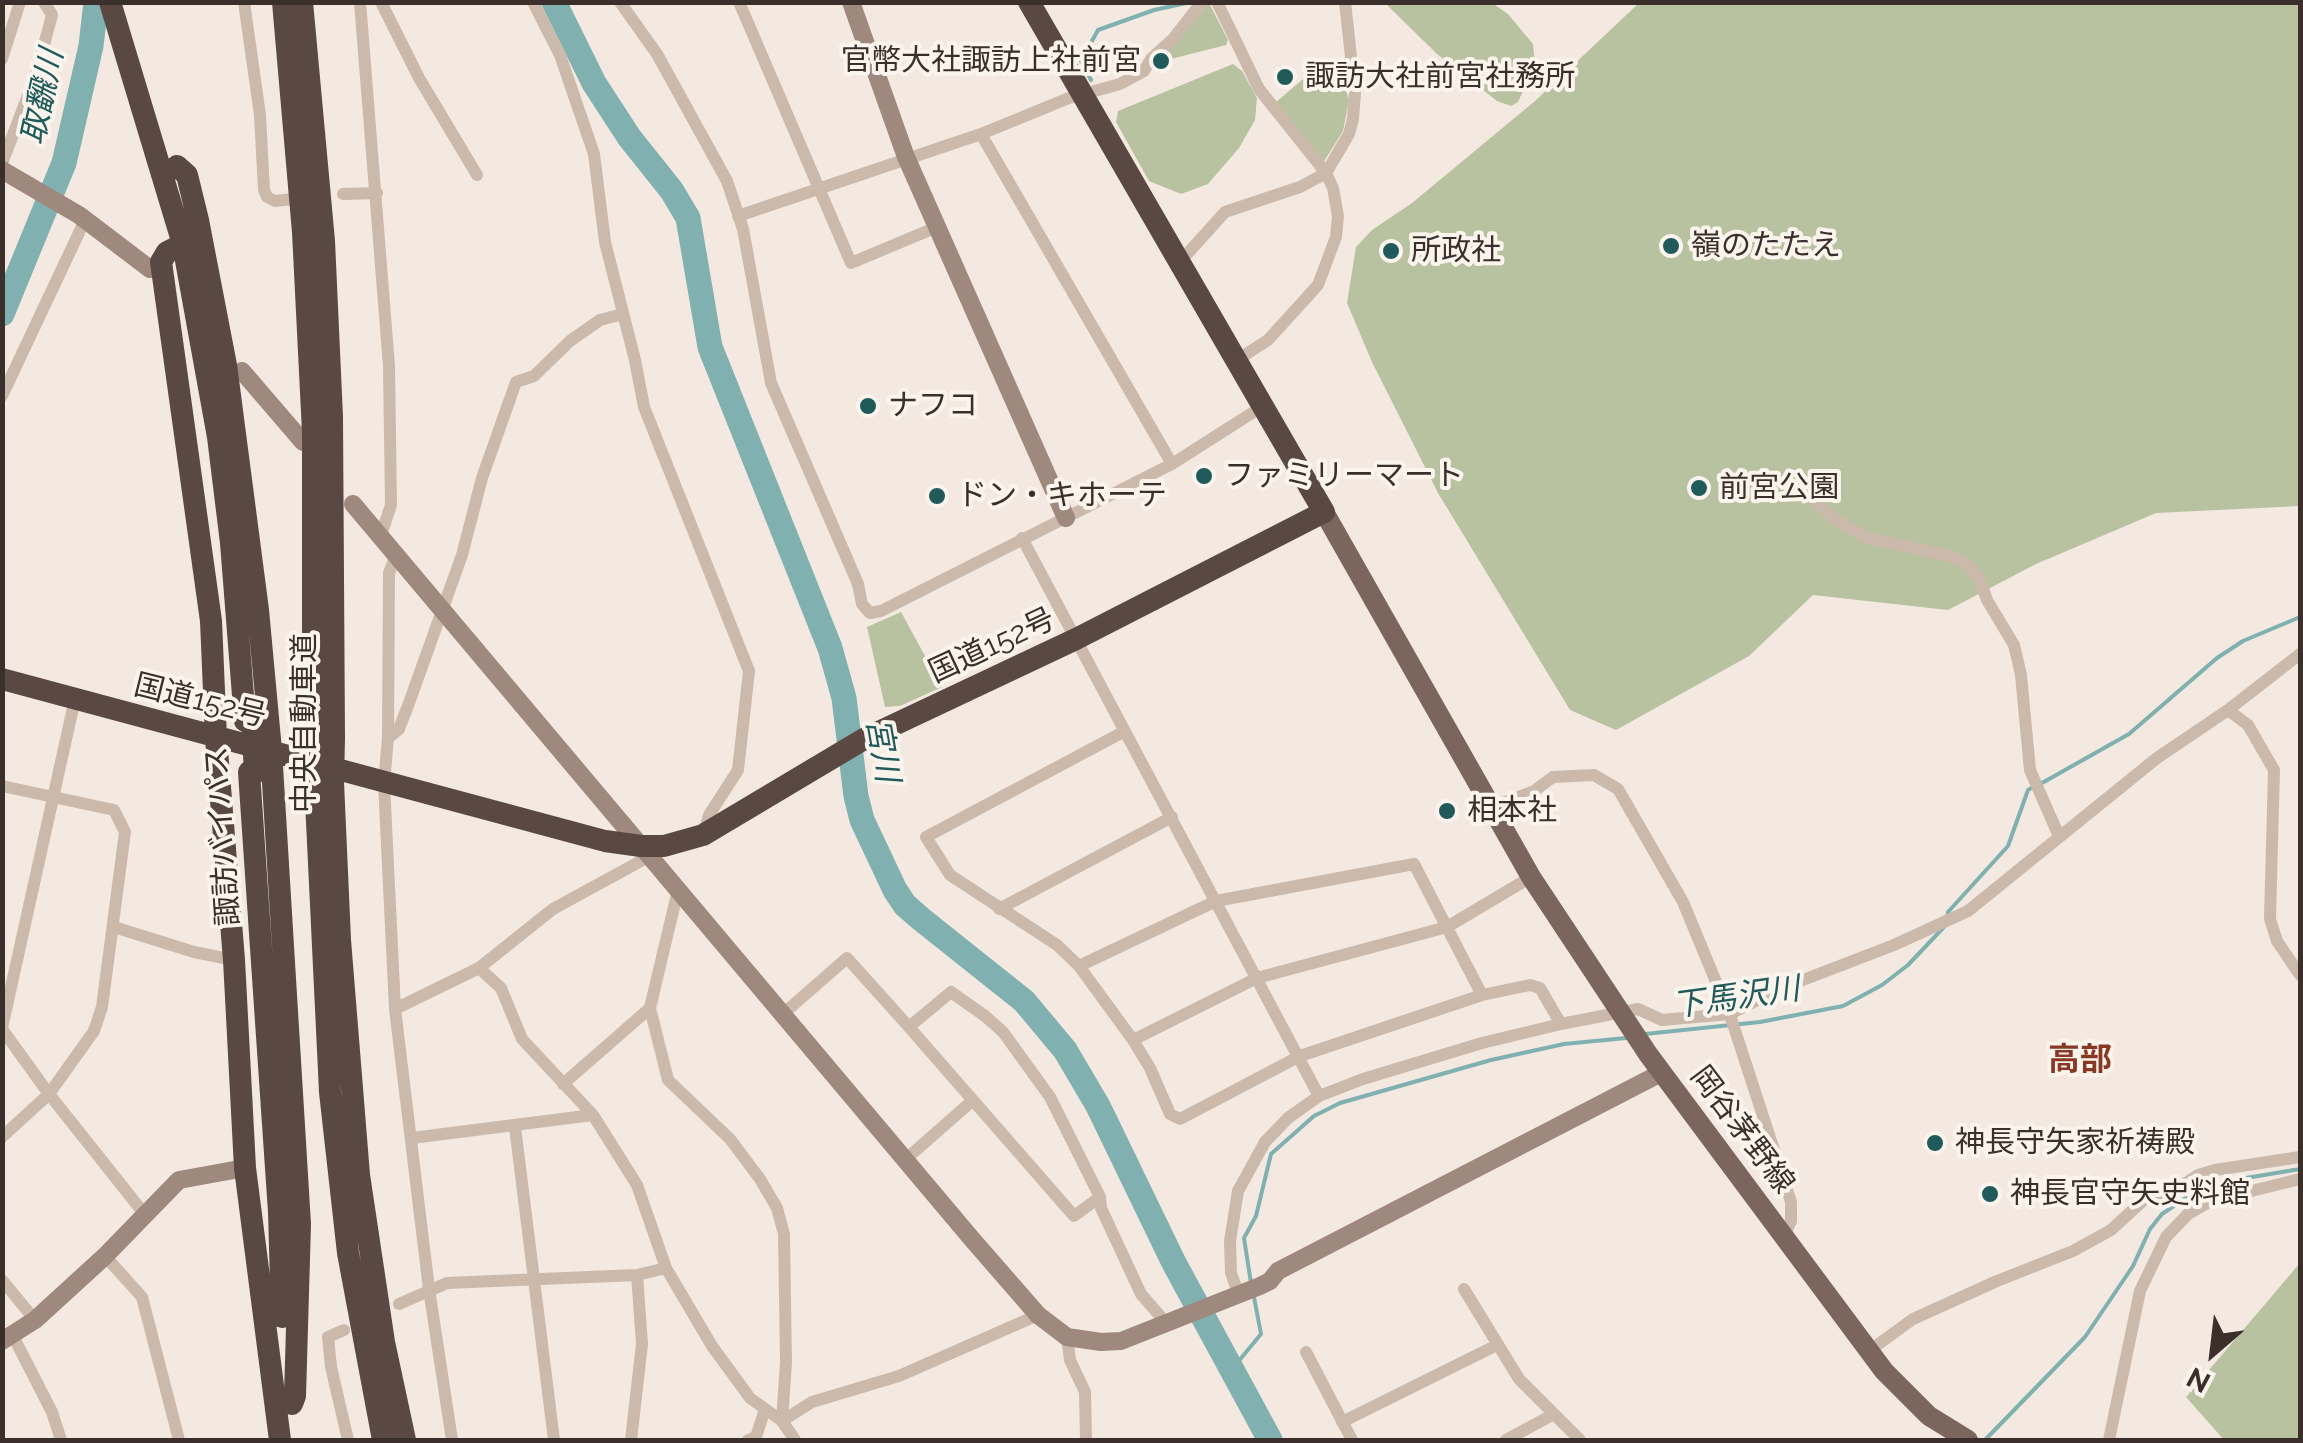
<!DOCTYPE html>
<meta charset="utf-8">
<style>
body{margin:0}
#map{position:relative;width:2303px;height:1443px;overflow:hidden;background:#f3e9e0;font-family:Raleway,sans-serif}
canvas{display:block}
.frame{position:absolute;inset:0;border:5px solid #3a2f2b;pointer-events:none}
.north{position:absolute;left:2163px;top:1303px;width:100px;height:100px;-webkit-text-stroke:8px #faf4ed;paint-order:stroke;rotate:208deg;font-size:28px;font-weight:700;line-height:40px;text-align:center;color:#3a2f2b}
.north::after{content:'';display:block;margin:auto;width:35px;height:45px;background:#3a2f2b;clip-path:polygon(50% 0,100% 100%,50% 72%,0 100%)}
</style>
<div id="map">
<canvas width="2303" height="1443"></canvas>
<div class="frame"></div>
<div class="north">N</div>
</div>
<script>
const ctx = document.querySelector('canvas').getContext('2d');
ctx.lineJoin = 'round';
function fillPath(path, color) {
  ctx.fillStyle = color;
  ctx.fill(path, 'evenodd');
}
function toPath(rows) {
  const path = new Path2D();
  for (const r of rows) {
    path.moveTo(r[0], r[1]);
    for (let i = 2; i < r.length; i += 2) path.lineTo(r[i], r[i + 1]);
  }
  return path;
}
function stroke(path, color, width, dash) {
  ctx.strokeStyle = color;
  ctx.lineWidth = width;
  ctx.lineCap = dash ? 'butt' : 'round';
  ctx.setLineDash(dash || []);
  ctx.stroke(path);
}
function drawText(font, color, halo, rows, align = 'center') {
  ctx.font = font + ' Raleway,"Noto Sans JP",sans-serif';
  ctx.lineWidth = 8;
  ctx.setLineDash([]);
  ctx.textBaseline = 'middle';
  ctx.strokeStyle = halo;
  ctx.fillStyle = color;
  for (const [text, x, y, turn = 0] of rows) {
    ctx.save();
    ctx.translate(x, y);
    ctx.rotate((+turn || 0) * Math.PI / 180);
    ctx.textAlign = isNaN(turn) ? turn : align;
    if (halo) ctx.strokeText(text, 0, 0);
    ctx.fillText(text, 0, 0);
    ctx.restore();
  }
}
fillPath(toPath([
 [1209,3,1228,40,1226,45,1171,59,1167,52],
 [1385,3,1492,3,1508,14,1533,44,1535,64,1518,102,1511,106,1497,101,1437,54],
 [1639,3,2300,3,2300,506,2156,513,2036,564,1948,610,1813,595,1749,656,1616,730,1570,710,1438,493,1372,362,1347,303,1356,247,1372,230,1412,203,1535,101],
 [1233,64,1242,71,1257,98,1255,120,1239,148,1208,184,1181,194,1149,181,1116,122,1118,111],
 [1330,64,1340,70,1349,100,1343,131,1323,163,1275,103,1316,68],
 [901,612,942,687,900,706,885,707,867,627],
 [2300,1263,2300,1440,2224,1440,2186,1397]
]), '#b8c2a0');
stroke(toPath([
 [1091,80,1081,61,1098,30,1154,10,1191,2],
 [2042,783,2129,734,2217,658,2243,641,2300,617],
 [1947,918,1948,912,2008,846,2028,790,2033,787],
 [1645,1034,1760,1022,1843,1006,1882,985,1908,965,1944,927],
 [1251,1283,1244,1238,1256,1216,1271,1154,1314,1116,1340,1103,1491,1060,1564,1044,1626,1038],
 [1233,1368,1261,1334,1254,1297],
 [1985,1440,2085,1337,2133,1266,2150,1229,2162,1214,2190,1195,2222,1182,2300,1169]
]), '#80b0b0', 4);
stroke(toPath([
 [554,2,594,83,629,137,672,191,688,218,710,347,830,648,844,698,856,796,862,820,895,890,905,905,921,919,1024,1001,1065,1050,1098,1106,1174,1263,1270,1440],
 [2,314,64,163,91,46,96,2]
]), '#80b0b0', 25);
stroke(toPath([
 [244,2,260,115,264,190,267,197,275,201,293,199],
 [360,2,389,366,391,505,380,538],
 [381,2,419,78,477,175],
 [533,2,560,55,594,154,605,242,635,360,644,407,749,671,738,770,709,815,704,833],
 [620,2,657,54,727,181,743,229,771,383,858,584,862,604,870,613,881,611,1172,464,981,134],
 [739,2,851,263,937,227],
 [1217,2,1259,89,1326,173,1333,188,1338,216,1336,237,1318,285,1268,340,1237,360],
 [2,59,20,2],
 [2,163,36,75,52,15,44,2],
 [343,194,377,193],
 [738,216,981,134,1069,98,1120,84,1144,71,1151,59,1173,39,1202,2],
 [1179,258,1188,253,1225,212,1300,187,1326,173,1349,134,1353,119,1355,93,1345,2],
 [2,396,85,220],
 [1172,464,1263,406],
 [1815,501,1834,519,1867,538,1950,556,1967,564,1979,578,1987,600,2014,645,2021,675,2030,770,2059,836],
 [1022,538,1319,1096],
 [396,555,389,573,388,738,384,783,395,1009,429,1289,452,1440],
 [2228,710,2248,725,2274,770,2270,919,2277,941,2300,975],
 [1125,731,926,837,950,875,1057,945,1079,966,1133,1040,1150,1068,1170,1114,1180,1119,1300,1056,1482,995,1530,985,1540,988,1561,1024],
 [388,738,399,729,409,703,462,555,482,478,516,382,534,376,570,341,600,320,623,314],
 [2,786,114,810,125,832,102,1007,94,1031,49,1094,2,1137],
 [1492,807,1534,791,1553,777,1594,775,1618,789,1683,902,1731,1018,1791,1202,1791,1221,1784,1236],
 [678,890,650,1008,668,1080,730,1139,760,1179,777,1208,784,1234,786,1362,782,1421],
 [999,909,1172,817],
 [114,927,194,952,234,960],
 [1079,966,1216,901,1414,864,1482,995],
 [479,968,501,988,522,1039,593,1115,637,1185,666,1268,712,1346,750,1398,782,1421,795,1440],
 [395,1009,479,968,553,909,650,856],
 [784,1013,847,958,909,1027,951,992,985,1016,1003,1032,1050,1097,1100,1197,1101,1208,1141,1294,1167,1324],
 [909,1027,1074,1216,1100,1197],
 [2,1028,75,699],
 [2,1029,49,1094,146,1216],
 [1133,1040,1257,978,1447,927,1531,877],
 [563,1084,650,1008],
 [515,1127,554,1440],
 [412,1138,593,1115],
 [906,1159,972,1101],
 [105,1256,142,1297,179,1440],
 [2,1280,35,1320],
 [1464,1289,1519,1379,1580,1440],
 [1239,1295,1231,1273,1230,1241,1238,1191,1265,1142,1288,1118,1319,1096,1363,1079,1482,1043,1561,1024,1638,1009,1662,1020,1730,1014,1777,990,1894,945,1968,911,2157,758,2228,710,2300,654],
 [399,1304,447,1283,637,1275,666,1268],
 [344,1330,328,1337,331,1367,348,1440],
 [12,1334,52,1412,61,1440],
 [1067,1337,1070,1360,1085,1392,1086,1440],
 [1869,1351,1913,1319,1997,1281,2073,1251,2111,1230,2148,1196,2171,1193,2198,1175,2215,1170,2300,1157],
 [1306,1352,1352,1440],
 [782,1421,812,1402,899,1376,1038,1315],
 [1342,1422,1497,1345],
 [631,1440,642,1344,637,1275],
 [748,1440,756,1437,765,1409],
 [1506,1440,1554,1414],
 [2109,1440,2140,1291,2166,1237,2188,1214,2211,1201,2300,1179]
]), '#cbb9ac', 12);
stroke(toPath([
 [851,2,906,157,1066,518],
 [2,170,79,215,150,269],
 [242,371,303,442],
 [353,504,971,1238,1038,1315,1067,1337,1101,1342,1121,1341,1260,1286,1270,1281,1278,1271,1661,1073],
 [2,1341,35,1320,105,1256,179,1180,245,1168]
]), '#9f887d', 18);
stroke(toPath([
 [1324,512,1531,877,1648,1054,1884,1371,1929,1416,1968,1440]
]), '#7b655c', 20);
stroke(toPath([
 [110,2,183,244,218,437,231,543,245,721],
 [283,2,303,232,313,432,313,728],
 [302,2,324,241,332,417,334,738],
 [177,166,187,175,198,220,226,365,258,610,271,750,300,1224,295,1396,292,1404],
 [183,244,167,252,161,262,211,621,216,738,234,960,245,1168,280,1440],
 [2,679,605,841,641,846,664,846,703,835,864,739,1076,639,1324,512,1029,2],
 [249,772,279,1212,282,1317],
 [315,780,330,1092,348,1253,383,1440],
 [333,782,340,940,359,1175,384,1342,405,1440]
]), '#5a4842', 22);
stroke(toPath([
 [252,719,255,773],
 [313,728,315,780],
 [333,782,334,738]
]), '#5a4842', 22);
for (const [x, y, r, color] of [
 [1161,61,10,"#205a5b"],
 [1285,77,10,"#205a5b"],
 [1671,246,10,"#205a5b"],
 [1391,251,10,"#205a5b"],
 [868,406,10,"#205a5b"],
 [1204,476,10,"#205a5b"],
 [1699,488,10,"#205a5b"],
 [937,496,10,"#205a5b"],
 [1447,811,10,"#205a5b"],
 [1935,1143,10,"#205a5b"],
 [1990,1194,10,"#205a5b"]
]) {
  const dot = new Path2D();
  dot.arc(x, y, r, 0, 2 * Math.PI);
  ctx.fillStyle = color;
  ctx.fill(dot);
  stroke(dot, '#faf4ed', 4);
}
drawText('30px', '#3a2f2b', '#faf4ed', [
 ["官幣大社諏訪上社前宮",1141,61,"right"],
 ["諏訪大社前宮社務所",1305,77],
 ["嶺のたたえ",1691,246],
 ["所政社",1411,251],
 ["ナフコ",888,406],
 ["ファミリーマート",1224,476],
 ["前宮公園",1719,488],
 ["ドン・キホーテ",957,496],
 ["相本社",1467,811],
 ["神長守矢家祈祷殿",1955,1143],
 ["神長官守矢史料館",2010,1194]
], 'left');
drawText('30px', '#3a2f2b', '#faf4ed', [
 ["国道152号",992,646,-25],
 ["国道152号",200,701,14],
 ["中央自動車道",305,723,-90],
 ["諏訪バイパス",223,836,-94],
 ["岡谷茅野線",1742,1130,53]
]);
drawText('italic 32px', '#205a5b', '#faf4ed', [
 ["取飜川",43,97,-78],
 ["宮川",882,750,80],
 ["下馬沢川",1736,998,-8]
]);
drawText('bold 32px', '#883825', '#faf4ed', [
 ["高部",2080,1060]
]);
</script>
